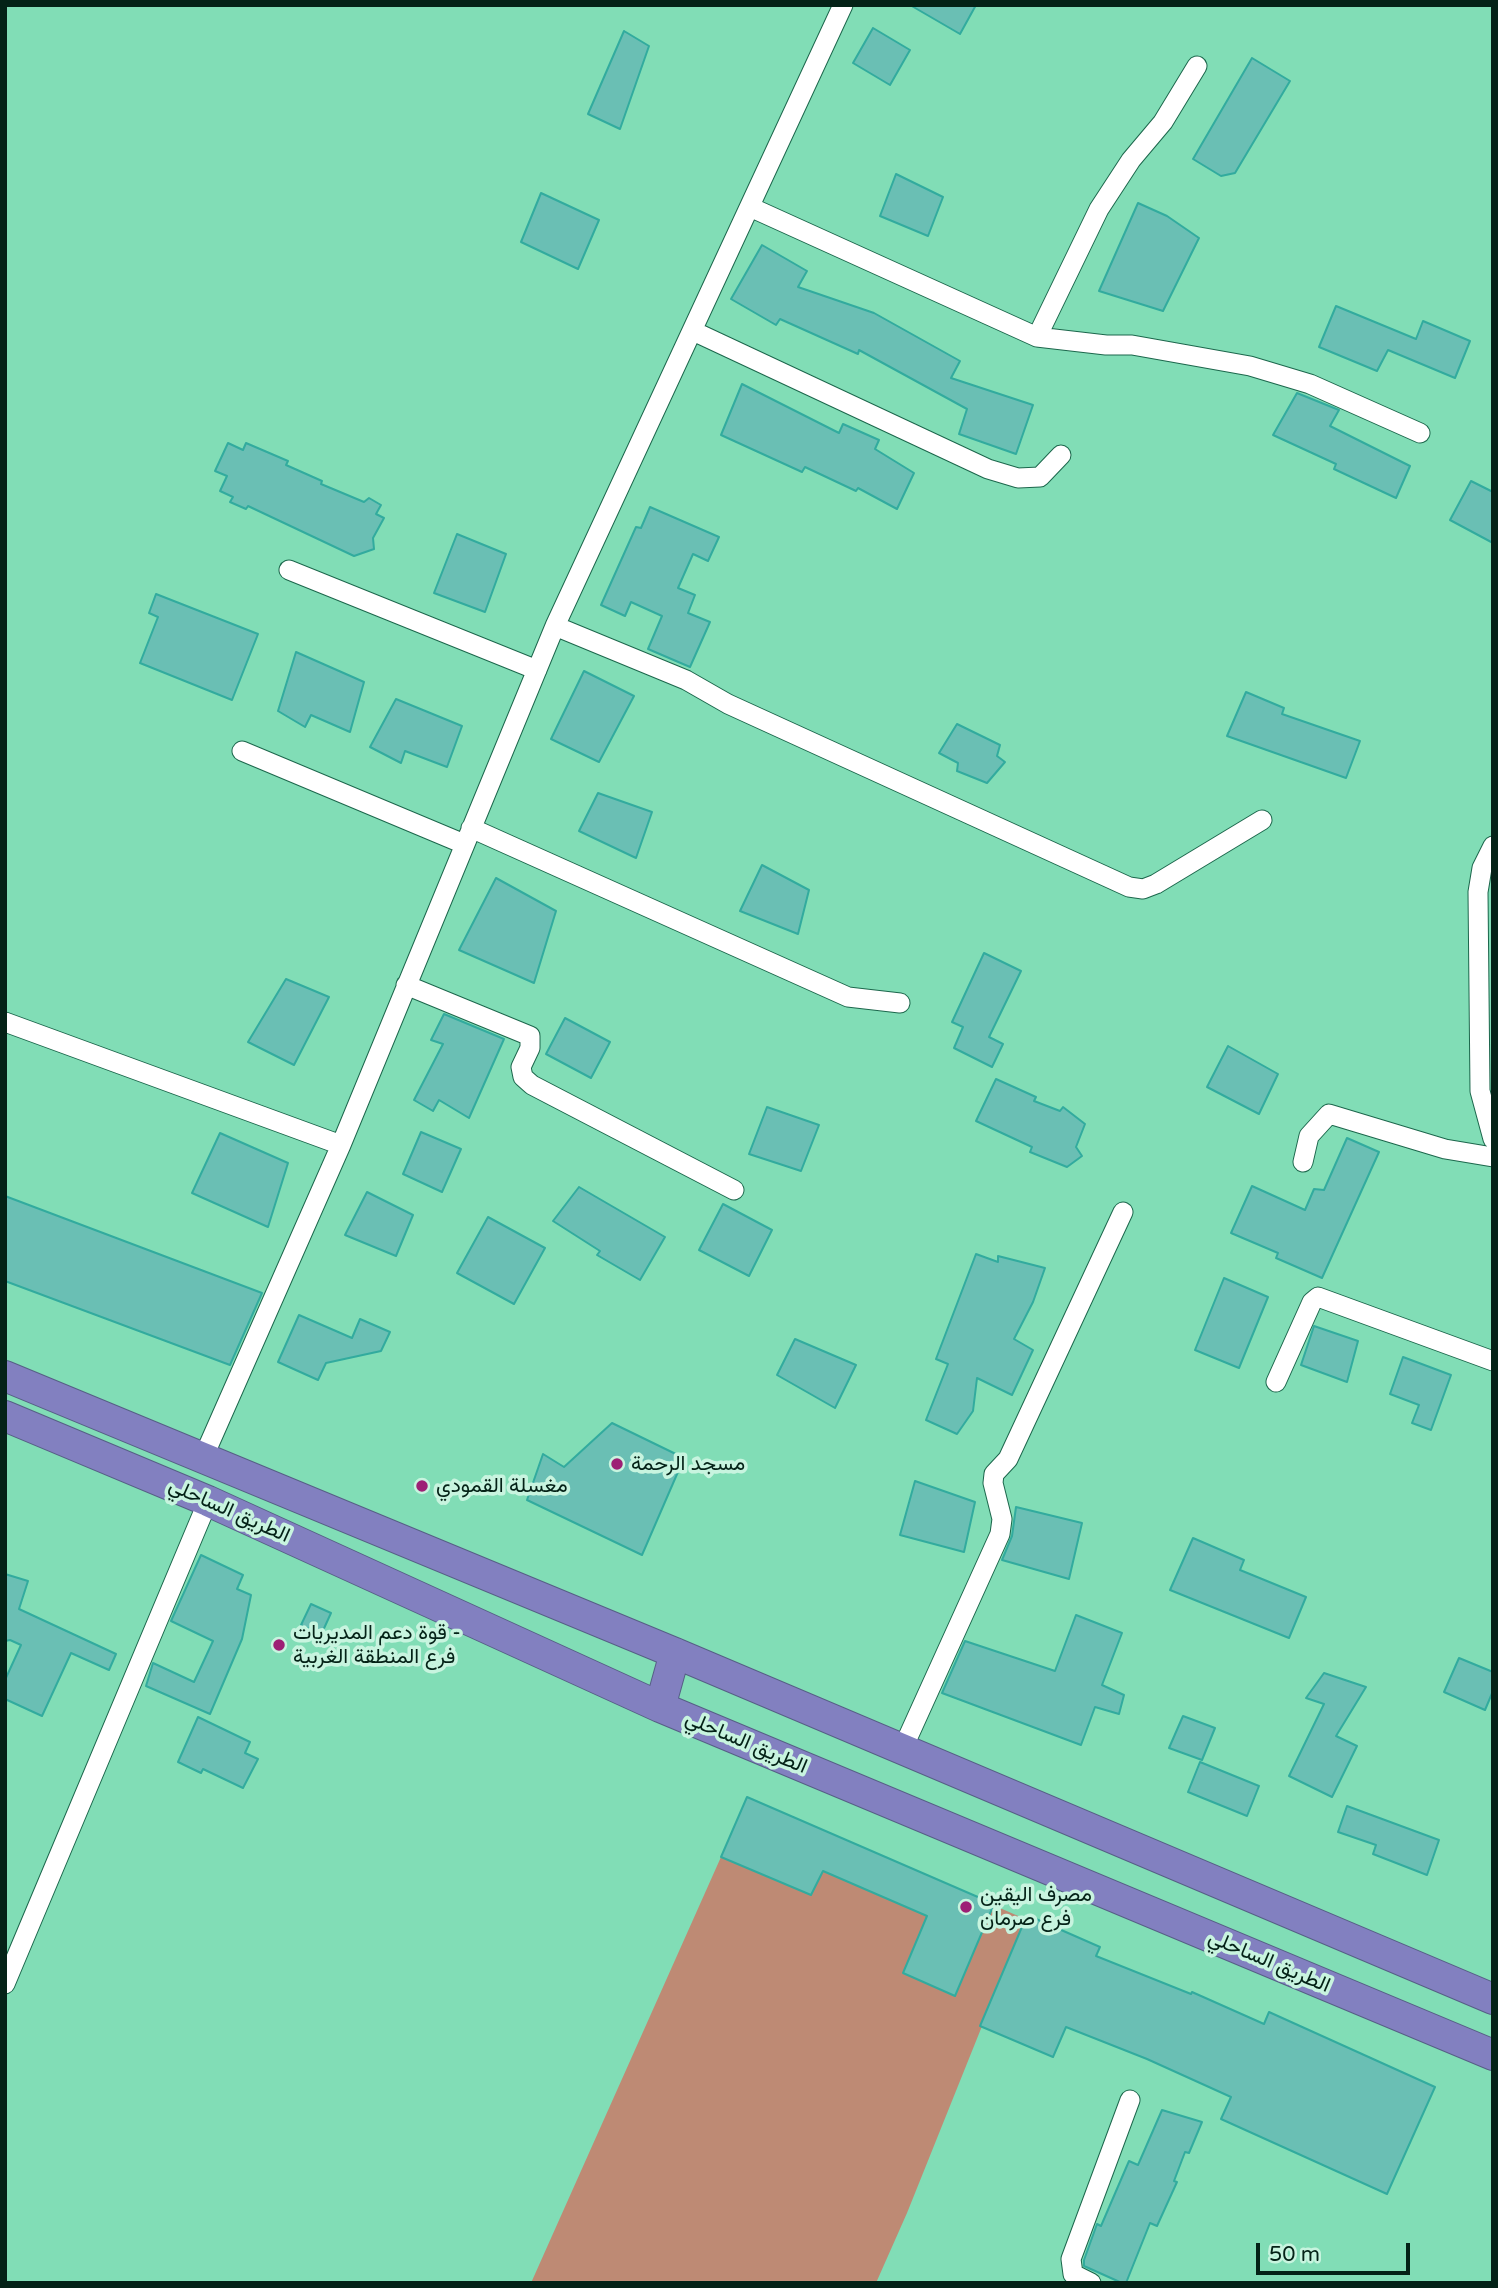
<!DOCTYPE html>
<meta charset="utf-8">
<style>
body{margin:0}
#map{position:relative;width:1498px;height:2288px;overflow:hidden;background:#81ddb6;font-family:"Varela Round",sans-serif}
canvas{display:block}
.frame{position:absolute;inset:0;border:7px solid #042217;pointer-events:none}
.scale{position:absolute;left:1256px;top:2243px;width:154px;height:32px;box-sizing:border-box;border:4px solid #042217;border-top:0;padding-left:9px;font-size:21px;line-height:24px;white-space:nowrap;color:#042217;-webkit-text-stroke:5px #c8f4df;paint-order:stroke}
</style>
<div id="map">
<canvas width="1498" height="2288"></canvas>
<div class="frame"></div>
<div class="scale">50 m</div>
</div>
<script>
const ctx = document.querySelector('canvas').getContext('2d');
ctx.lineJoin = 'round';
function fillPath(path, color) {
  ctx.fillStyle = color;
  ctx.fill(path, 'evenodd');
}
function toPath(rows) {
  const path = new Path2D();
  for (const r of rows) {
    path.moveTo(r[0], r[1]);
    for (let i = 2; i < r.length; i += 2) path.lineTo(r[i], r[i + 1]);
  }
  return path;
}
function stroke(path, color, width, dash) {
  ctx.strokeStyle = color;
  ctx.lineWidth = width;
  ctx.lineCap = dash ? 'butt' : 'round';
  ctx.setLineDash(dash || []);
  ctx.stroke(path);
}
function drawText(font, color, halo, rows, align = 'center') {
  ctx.font = font + ' "Varela Round",Vazirmatn,sans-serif';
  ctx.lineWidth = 7;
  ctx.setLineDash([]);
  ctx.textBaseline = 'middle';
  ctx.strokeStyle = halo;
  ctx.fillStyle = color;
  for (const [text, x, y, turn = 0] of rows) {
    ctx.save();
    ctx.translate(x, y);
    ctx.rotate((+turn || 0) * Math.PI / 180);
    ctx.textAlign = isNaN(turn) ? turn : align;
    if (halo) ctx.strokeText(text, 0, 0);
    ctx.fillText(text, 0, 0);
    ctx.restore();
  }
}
fillPath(toPath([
 [836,1836,1025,1919,907,2213,876,2283,531,2283,721,1857,811,1895]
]), '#be8a74');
const building = toPath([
 [910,5,976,5,960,34,910,5],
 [873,28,910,50,890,85,853,63,873,28],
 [624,31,649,46,620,129,588,114,624,31],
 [1252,58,1290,81,1235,173,1221,176,1193,159,1252,58],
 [896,174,943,197,928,236,880,216,896,174],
 [541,193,599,220,578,269,521,242,541,193],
 [1138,203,1167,216,1199,238,1163,311,1099,291,1138,203],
 [762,245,807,271,798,287,874,313,960,361,951,378,1033,405,1016,454,959,434,967,409,859,350,858,354,780,319,776,325,731,299,762,245],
 [1336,306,1416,339,1423,321,1470,341,1455,378,1388,350,1377,371,1319,347,1336,306],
 [742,384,839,433,843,424,879,440,875,449,914,473,897,509,858,488,856,491,805,467,802,472,721,435,742,384],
 [1297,393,1339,410,1330,426,1410,466,1396,498,1334,469,1336,464,1273,435,1297,393],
 [228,443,243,450,246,443,288,461,286,465,322,481,321,484,364,502,369,498,381,505,376,514,384,518,373,538,374,549,354,556,248,506,246,509,230,502,233,497,220,491,227,476,215,471,228,443],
 [1471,481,1493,492,1493,543,1450,520,1471,481],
 [650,507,719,537,708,561,693,554,678,588,695,595,688,613,710,622,690,667,648,649,662,616,631,602,625,616,601,605,636,527,641,528,650,507],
 [457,534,506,554,485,612,434,593,457,534],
 [156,594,258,634,232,700,140,663,158,617,149,613,156,594],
 [296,652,364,682,350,732,311,715,305,727,278,711,296,652],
 [584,671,634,696,599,762,551,739,584,671],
 [1246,692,1284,708,1282,714,1360,741,1346,778,1227,736,1246,692],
 [396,699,462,726,447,767,405,751,401,763,370,747,396,699],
 [957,724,1000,745,997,756,1005,762,987,783,957,771,958,763,939,753,957,724],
 [598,793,652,812,636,858,579,831,598,793],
 [762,865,809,890,798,934,740,911,762,865],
 [496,878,556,911,534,983,459,950,496,878],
 [984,953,1021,971,989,1037,1003,1044,992,1067,954,1048,963,1027,952,1022,984,953],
 [286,979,329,997,294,1065,248,1042,286,979],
 [444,1014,504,1039,469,1118,439,1100,433,1111,414,1100,443,1044,431,1040,444,1014],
 [565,1018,610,1042,591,1078,546,1054,565,1018],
 [1228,1046,1278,1074,1259,1114,1207,1087,1228,1046],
 [996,1079,1036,1097,1034,1101,1060,1111,1063,1107,1085,1124,1076,1147,1082,1156,1067,1167,1030,1152,1032,1147,976,1121,996,1079],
 [767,1107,819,1125,801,1171,749,1154,767,1107],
 [421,1132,461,1149,442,1192,403,1174,421,1132],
 [220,1133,288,1163,268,1227,192,1193,220,1133],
 [1347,1138,1379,1152,1322,1278,1276,1258,1278,1253,1231,1233,1252,1186,1305,1210,1314,1189,1324,1190,1347,1138],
 [579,1187,665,1237,640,1280,597,1255,600,1251,553,1221,579,1187],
 [367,1192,413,1215,396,1256,345,1235,367,1192],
 [5,1196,262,1293,230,1365,5,1281,5,1196],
 [723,1204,772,1230,749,1276,699,1250,723,1204],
 [488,1217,545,1248,514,1304,457,1273,488,1217],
 [976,1254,998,1262,998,1256,1045,1268,1033,1302,1014,1339,1033,1350,1012,1395,977,1378,973,1411,957,1434,926,1420,948,1364,936,1359,976,1254],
 [1224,1278,1268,1297,1239,1368,1195,1350,1224,1278],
 [299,1315,352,1338,360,1319,390,1332,381,1351,326,1363,318,1380,278,1362,299,1315],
 [1314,1326,1358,1341,1347,1382,1301,1365,1314,1326],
 [795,1339,856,1365,835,1408,777,1375,795,1339],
 [1403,1357,1451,1375,1431,1430,1412,1423,1419,1405,1390,1394,1403,1357],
 [612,1423,684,1458,642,1555,527,1500,543,1454,564,1467,612,1423],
 [915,1481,975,1502,964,1552,900,1535,915,1481],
 [1016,1507,1082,1523,1069,1579,1002,1560,1012,1536,1016,1507],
 [1193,1538,1244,1560,1240,1570,1306,1597,1289,1638,1170,1590,1193,1538],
 [201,1555,243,1575,237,1589,251,1595,242,1639,210,1714,146,1686,153,1663,194,1682,213,1641,171,1621,201,1555],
 [5,1574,28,1581,19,1609,116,1654,109,1670,71,1653,42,1716,5,1699,5,1680,21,1645,10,1640,5,1641,5,1574],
 [311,1604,331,1613,321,1635,301,1625,311,1604],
 [1076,1615,1122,1633,1102,1685,1124,1695,1119,1714,1095,1707,1081,1745,942,1693,965,1641,1055,1671,1076,1615],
 [1459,1658,1493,1672,1493,1691,1485,1710,1444,1692,1459,1658],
 [1324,1673,1366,1687,1336,1736,1357,1746,1332,1797,1289,1776,1324,1704,1306,1698,1324,1673],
 [1183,1716,1215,1728,1202,1760,1169,1748,1183,1716],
 [198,1717,250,1742,245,1753,258,1759,243,1788,203,1769,201,1773,178,1762,198,1717],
 [1200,1762,1259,1786,1247,1816,1188,1792,1200,1762],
 [747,1797,994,1904,955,1996,903,1973,927,1916,823,1871,811,1895,721,1857,747,1797],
 [1347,1806,1439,1840,1427,1875,1373,1854,1376,1845,1338,1832,1347,1806],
 [1027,1915,1100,1947,1096,1956,1191,1994,1192,1992,1264,2024,1269,2012,1435,2087,1387,2194,1221,2119,1231,2097,1147,2059,1066,2027,1053,2057,980,2026,1027,1915],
 [1162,2110,1202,2122,1189,2153,1185,2152,1174,2181,1177,2182,1157,2226,1150,2223,1126,2283,1122,2283,1084,2266,1084,2260,1097,2224,1101,2226,1129,2161,1138,2165,1162,2110]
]);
fillPath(building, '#6abfb4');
stroke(building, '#32ab9e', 2);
const minor = toPath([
 [750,207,1037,337,1106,345,1132,345,1250,366,1310,384,1420,433],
 [693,331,988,469,1018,478,1040,477,1061,455],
 [1037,337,1099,209,1131,160,1163,122,1197,66],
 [289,570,537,670],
 [555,626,686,680,728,704,1129,887,1143,889,1156,884,1262,820],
 [242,751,464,844],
 [471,828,848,997,900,1003],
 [1493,846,1482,868,1478,892,1480,1091,1493,1139],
 [406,985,530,1036,530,1048,521,1067,523,1077,532,1085,734,1190],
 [5,1022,341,1145],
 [1303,1162,1309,1136,1329,1114,1445,1149,1493,1157],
 [1276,1382,1312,1302,1318,1297,1493,1361],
 [203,1458,341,1145,555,626,843,5],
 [903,1748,1000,1534,1002,1519,993,1483,994,1474,1008,1459,1123,1212],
 [5,1984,208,1501],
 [1091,2283,1073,2274,1071,2259,1130,2100]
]);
const highway = toPath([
 [5,1376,675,1653,1493,1999],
 [5,1416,208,1501,660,1707,1493,2055],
 [660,1707,675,1653]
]);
stroke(minor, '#1c674c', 21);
stroke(highway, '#565f85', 32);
stroke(minor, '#fff', 19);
stroke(highway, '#8280c0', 30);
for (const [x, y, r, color] of [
 [617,1464,7,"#9d2075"],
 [422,1486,7,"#9d2075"],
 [279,1645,7,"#9d2075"],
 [966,1907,7,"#9d2075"]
]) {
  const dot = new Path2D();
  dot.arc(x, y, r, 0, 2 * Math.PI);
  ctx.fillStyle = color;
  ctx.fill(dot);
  stroke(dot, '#c8f4df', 2.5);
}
drawText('21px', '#042217', '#c8f4df', [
 ["مسجد الرحمة",631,1464],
 ["مغسلة القمودي",436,1486],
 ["قوة دعم المديريات -",293,1633],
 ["فرع المنطقة الغربية",293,1657],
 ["مصرف اليقين",980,1895],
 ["فرع صرمان",980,1919]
], 'left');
drawText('21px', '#042217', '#c8f4df', [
 ["الطريق الساحلي",229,1511,24],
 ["الطريق الساحلي",746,1743,23],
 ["الطريق الساحلي",1269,1962,23]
]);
</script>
